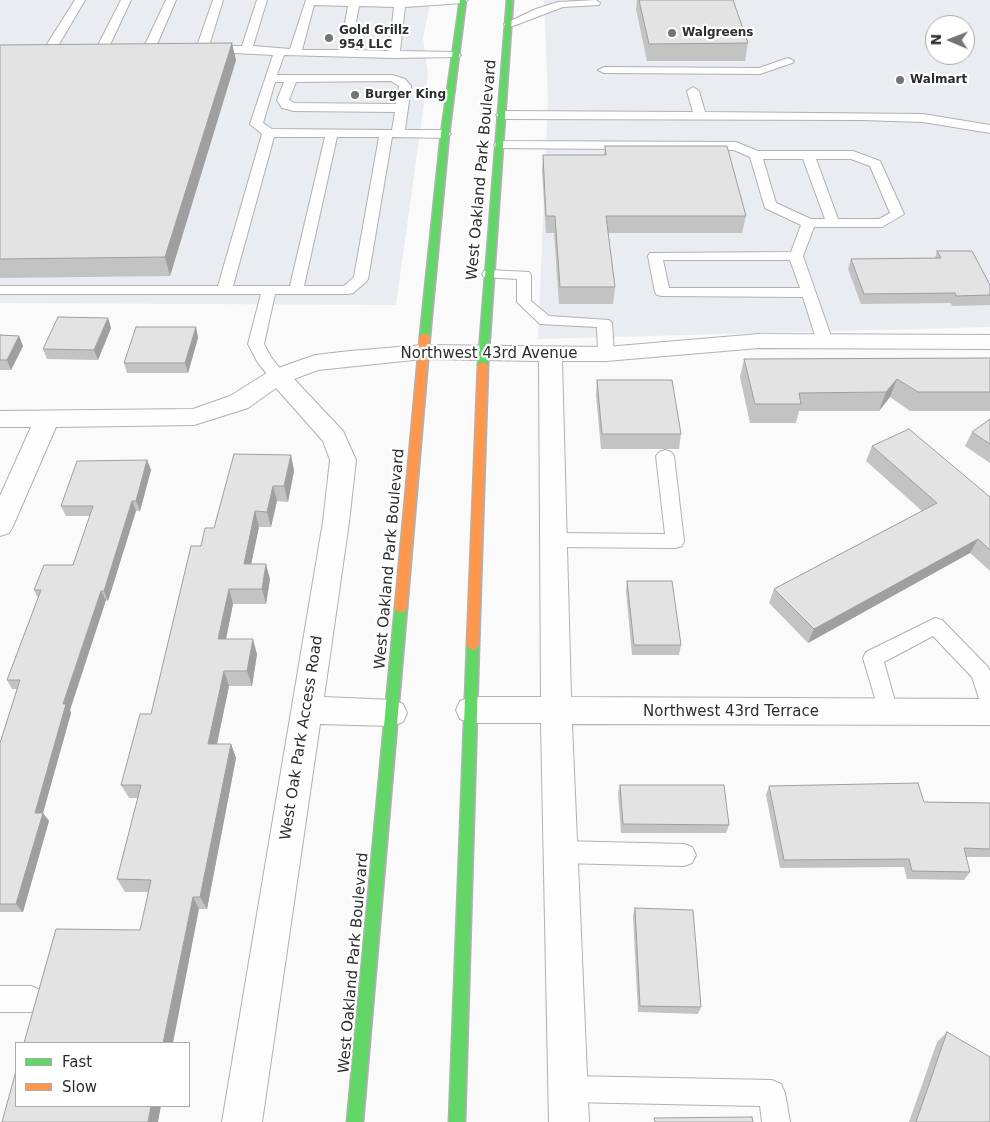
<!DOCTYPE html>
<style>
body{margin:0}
#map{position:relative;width:990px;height:1122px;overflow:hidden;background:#fafafa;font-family:"DejaVu Sans",sans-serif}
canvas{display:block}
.legend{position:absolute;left:15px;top:1042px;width:175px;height:65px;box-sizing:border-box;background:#fff;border:1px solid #ababab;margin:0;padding:6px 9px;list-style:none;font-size:15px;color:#2d2e2e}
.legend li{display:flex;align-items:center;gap:10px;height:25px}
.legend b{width:25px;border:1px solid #ababab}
.north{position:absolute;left:925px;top:15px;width:50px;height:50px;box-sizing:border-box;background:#fff;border:1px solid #ababab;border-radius:50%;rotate:271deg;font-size:14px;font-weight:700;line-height:20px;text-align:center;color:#2d2e2e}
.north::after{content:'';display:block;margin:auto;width:18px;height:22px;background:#757575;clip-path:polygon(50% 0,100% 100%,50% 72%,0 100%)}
</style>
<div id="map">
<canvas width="990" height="1122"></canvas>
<ul class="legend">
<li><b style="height:6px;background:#63d668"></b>Fast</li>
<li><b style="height:6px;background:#ff974d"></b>Slow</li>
</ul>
<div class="north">N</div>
</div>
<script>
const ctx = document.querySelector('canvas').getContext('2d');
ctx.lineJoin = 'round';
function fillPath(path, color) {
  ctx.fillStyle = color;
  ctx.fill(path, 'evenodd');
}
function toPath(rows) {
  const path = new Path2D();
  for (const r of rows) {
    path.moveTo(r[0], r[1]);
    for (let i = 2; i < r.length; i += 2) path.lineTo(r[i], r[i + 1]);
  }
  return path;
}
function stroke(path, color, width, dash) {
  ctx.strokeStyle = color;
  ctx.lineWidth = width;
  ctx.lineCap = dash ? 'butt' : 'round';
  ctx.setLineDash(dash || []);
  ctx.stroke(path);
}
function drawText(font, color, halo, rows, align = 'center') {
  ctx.font = font + ' "DejaVu Sans",sans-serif';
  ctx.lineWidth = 4.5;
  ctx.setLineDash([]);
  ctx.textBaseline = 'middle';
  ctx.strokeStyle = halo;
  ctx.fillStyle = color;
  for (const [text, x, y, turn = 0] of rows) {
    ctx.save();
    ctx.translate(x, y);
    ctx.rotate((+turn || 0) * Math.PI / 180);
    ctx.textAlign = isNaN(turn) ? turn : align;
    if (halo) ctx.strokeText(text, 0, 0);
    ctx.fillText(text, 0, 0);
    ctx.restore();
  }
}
fillPath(toPath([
 [0,0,431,0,423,38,428,75,396,305,0,303],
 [544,0,990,0,990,327,538,339,548,98],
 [935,25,965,25,965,55,935,55]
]), '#e9ecf0');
const lane = toPath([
 [75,0,85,0,58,46,69,46,75,49,69,52,46,51,44,49,75,0],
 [121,0,131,0,108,49,102,52,98,51,96,49,121,0],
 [166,0,176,0,155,49,149,52,145,51,143,49,166,0],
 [213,0,223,0,209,46,242,46,257,0,267,0,253,46,290,49,306,0,468,0,463,3,405,7,400,51,455,52,461,55,459,57,394,58,284,55,277,75,392,75,405,79,411,86,405,130,445,130,451,134,445,138,392,137,368,279,366,282,353,293,348,294,275,294,264,344,271,357,286,376,284,380,278,381,272,380,258,363,248,344,261,294,0,294,0,286,218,286,262,134,250,124,273,55,198,51,196,49,213,0],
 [314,5,348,6,340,50,302,50,314,5],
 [359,6,394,7,389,51,351,50,359,6],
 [391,81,399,86,396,104,294,103,289,100,296,82,391,81],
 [275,82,284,82,277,100,282,108,294,111,395,112,392,130,272,129,263,123,275,82],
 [274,137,325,137,290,286,233,286,274,137],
 [337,137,379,137,354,277,344,286,304,286,337,137],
 [596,0,600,3,599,5,563,7,513,26,505,26,504,24,536,9,558,2,596,0],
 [788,58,794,61,792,63,760,74,604,73,598,70,604,67,759,68,788,58],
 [693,87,699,91,705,112,923,114,990,125,990,133,923,122,862,120,502,119,496,115,502,111,693,112,687,91,693,87],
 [500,141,736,142,758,151,853,151,880,161,904,214,882,227,814,227,803,256,833,342,830,345,825,347,820,345,817,342,803,297,662,296,657,295,655,292,648,256,650,253,791,252,801,225,765,208,750,157,734,150,496,148,494,145,496,142,500,141],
 [763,159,803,159,825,219,811,219,776,203,763,159],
 [816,159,851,159,870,166,890,213,879,219,838,219,816,159],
 [663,260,790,260,800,288,669,288,663,260],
 [489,270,529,272,531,275,531,301,549,316,609,320,612,323,614,354,612,358,600,358,598,354,597,327,540,324,517,302,517,279,484,277,482,274,484,271,489,270],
 [665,450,671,452,674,456,684,541,682,546,675,548,553,547,546,545,544,540,546,535,553,533,665,534,656,456,659,452,665,450],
 [935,618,942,620,988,667,990,671,990,714,983,711,972,677,933,636,884,662,898,712,895,718,888,721,881,718,863,658,866,652,935,618],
 [561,841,684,844,692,847,696,855,692,863,684,866,561,863,553,860,549,852,553,844,561,841],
 [0,986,31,986,40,990,44,999,40,1008,31,1012,0,1012,0,986],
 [569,1076,772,1080,781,1084,785,1093,790,1122,762,1122,760,1106,569,1102,560,1098,556,1089,560,1080,569,1076]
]);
const street = toPath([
 [759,334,990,335,990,349,759,348,606,361,562,361,571,697,990,699,990,725,572,724,589,1122,549,1122,541,723,471,723,460,719,456,710,460,701,471,697,541,697,539,361,423,359,318,370,294,379,343,431,356,460,349,522,324,697,392,700,403,704,407,713,403,722,392,726,320,724,262,1122,222,1122,323,522,330,460,323,441,276,388,248,408,194,425,56,427,13,526,9,533,0,536,0,496,31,427,0,427,0,411,193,409,230,396,270,371,315,355,350,351,423,345,606,347,759,334]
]);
const fast = toPath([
 [460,0,466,0,449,134,430,336,425,339,420,336,441,134,460,0],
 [507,0,513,0,488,365,483,368,478,365,507,0],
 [401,603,405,605,407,608,363,1122,347,1122,395,608,397,605,401,603],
 [473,640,477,642,479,645,465,1122,449,1122,467,645,469,642,473,640]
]);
const slow = toPath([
 [425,333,430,336,407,608,405,611,401,613,397,611,395,608,420,336,425,333],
 [483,362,488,365,479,645,477,648,473,650,469,648,467,645,478,365,483,362]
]);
stroke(lane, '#b1b1b1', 2);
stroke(street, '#b1b1b1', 2);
stroke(fast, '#b1b1b1', 3);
stroke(slow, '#b1b1b1', 3);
fillPath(lane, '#fefefe');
fillPath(street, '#fefefe');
fillPath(fast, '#63d668');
fillPath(slow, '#ff974d');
fillPath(toPath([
 [637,0,733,0,748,43,745,61,647,61,636,9],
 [0,45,236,60,170,276,0,278],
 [605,146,746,216,742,233,608,233,615,287,613,304,559,304,554,233,546,233,542,172,543,155,604,155],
 [937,251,990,285,990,305,952,306,951,303,861,304,848,269,851,259,935,258],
 [108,318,111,328,98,360,47,359,43,349],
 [196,327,198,338,188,373,127,373,124,363],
 [0,335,19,336,23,346,11,370,0,370],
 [990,358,990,411,910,411,890,397,879,411,799,411,796,423,750,423,740,377,744,359],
 [597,380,681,434,679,449,601,449,596,395],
 [990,419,990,463,965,446,972,432],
 [872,446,990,497,990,571,970,553,808,643,769,603,774,589,922,511,866,461],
 [291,455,294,471,288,502,277,501,271,527,259,527,251,564,270,579,266,604,233,604,226,639,257,654,252,686,229,686,217,744,231,744,236,758,207,909,199,909,140,930,149,892,125,892,117,879,138,798,129,798,121,785,151,714,201,546,214,528],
 [147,460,151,470,140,511,136,511,108,601,106,600,70,710,71,713,43,813,49,821,23,912,0,912,0,743,17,689,12,689,7,680,38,598,34,590,73,565,90,516,66,516,61,506],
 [627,581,681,645,679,655,632,655,626,591],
 [620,785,729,825,726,833,621,833,618,793],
 [769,786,924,802,990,803,990,857,966,857,970,872,964,880,907,879,904,867,780,868,766,795],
 [635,908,701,1007,698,1014,638,1012,633,916],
 [947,1032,990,1122,909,1122,937,1042]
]), '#c3c3c3');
fillPath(toPath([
 [232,43,236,60,170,276,165,257],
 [108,318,111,328,98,360,94,350],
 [196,327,198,338,188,373,185,363],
 [19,336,23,346,11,370,7,360],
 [897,379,890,397,879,411,886,392],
 [291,455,294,471,288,502,284,486],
 [147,460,151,470,140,511,136,501],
 [273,486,277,501,271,527,267,512],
 [132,501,136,511,108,601,104,591],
 [255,511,259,527,248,579,244,564],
 [978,539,970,553,808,643,814,629],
 [266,564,270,579,266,604,262,589],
 [229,589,233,604,223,654,218,639],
 [101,591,106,600,70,710,71,713,43,813,49,821,23,912,16,904,35,813,63,704],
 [253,639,257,654,252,686,247,671],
 [224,671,229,686,214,758,208,744],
 [231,744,236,758,207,909,200,897],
 [193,897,199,909,173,1043,163,1043],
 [151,1106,161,1106,158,1122,148,1122]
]), '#9f9f9f');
const building = toPath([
 [639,0,733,0,748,43,649,44,639,0],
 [232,43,165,257,0,259,0,45,232,43],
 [605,146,727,146,746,216,606,216,615,287,560,287,555,216,546,216,543,155,606,155,605,146],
 [937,251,972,251,990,285,990,295,956,296,955,293,864,294,851,259,941,258,937,251],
 [58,317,108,318,94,350,43,349,58,317],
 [136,327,196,327,185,363,124,363,136,327],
 [0,335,19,336,7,360,0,360,0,335],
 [990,358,990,392,918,392,897,379,886,392,799,393,801,404,755,404,744,359,990,358],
 [597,380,672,380,681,434,602,434,597,380],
 [990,419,990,444,972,432,990,419],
 [909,429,990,497,990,550,978,539,814,629,774,589,937,503,872,446,909,429],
 [234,454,291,455,284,486,273,486,267,512,255,511,244,564,266,564,262,589,229,589,218,639,253,639,247,671,224,671,208,744,231,744,200,897,193,897,163,1043,24,1043,56,929,140,930,151,880,117,879,141,785,121,785,140,714,151,714,191,546,201,546,205,528,214,528,234,454],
 [147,460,136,501,132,501,104,591,101,591,63,704,66,704,35,813,43,813,16,904,0,904,0,743,20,680,7,680,41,590,34,590,44,565,73,565,93,506,61,506,77,461,147,460],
 [627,581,672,581,681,645,634,645,627,581],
 [918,783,924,802,990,803,990,849,964,848,970,872,912,871,909,859,784,860,769,786,918,783],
 [620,785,724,785,729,825,623,824,620,785],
 [635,908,693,910,701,1007,640,1006,635,908],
 [947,1032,990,1057,990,1122,916,1122,947,1032],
 [16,1071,16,1106,151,1106,148,1122,2,1122,16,1071],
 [752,1117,753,1122,655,1122,654,1118,752,1117]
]);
fillPath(building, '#e3e3e3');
stroke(building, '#9f9f9f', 1);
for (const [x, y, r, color] of [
 [672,33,5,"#757575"],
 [329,38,5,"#757575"],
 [900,80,5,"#757575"],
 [355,95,5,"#757575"]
]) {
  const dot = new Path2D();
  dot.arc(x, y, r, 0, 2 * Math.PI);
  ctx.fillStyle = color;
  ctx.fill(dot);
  stroke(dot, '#fff', 2);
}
drawText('bold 12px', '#2d2e2e', '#fff', [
 ["Gold Grillz",339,31],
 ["954 LLC",339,45],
 ["Walgreens",682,33],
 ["Walmart",910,80],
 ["Burger King",365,95]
], 'left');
drawText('15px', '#2d2e2e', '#fff', [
 ["West Oakland Park Boulevard",482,170,-85],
 ["Northwest 43rd Avenue",489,354],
 ["West Oakland Park Boulevard",390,559,-85],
 ["Northwest 43rd Terrace",731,712],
 ["West Oak Park Access Road",302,738,-81],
 ["West Oakland Park Boulevard",354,963,-85]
]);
</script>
